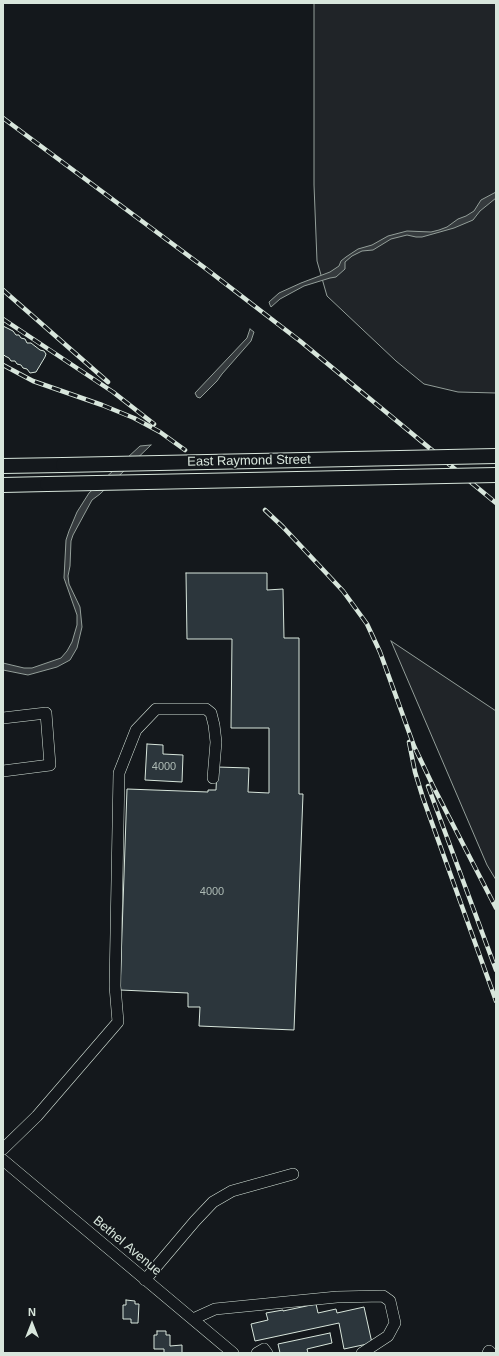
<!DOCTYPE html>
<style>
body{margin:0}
#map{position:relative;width:499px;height:1356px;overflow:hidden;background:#14181c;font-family:Arial,sans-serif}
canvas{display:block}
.frame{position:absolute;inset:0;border:4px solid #d8e6dc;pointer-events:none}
.north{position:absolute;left:12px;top:1304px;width:40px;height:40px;-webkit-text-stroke:3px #14181c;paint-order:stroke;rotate:0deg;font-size:11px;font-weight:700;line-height:16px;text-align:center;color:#d8e6dc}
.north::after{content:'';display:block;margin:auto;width:14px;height:18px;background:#d8e6dc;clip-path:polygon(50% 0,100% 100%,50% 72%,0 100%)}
</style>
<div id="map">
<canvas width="499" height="1356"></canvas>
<div class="frame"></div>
<div class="north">N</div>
</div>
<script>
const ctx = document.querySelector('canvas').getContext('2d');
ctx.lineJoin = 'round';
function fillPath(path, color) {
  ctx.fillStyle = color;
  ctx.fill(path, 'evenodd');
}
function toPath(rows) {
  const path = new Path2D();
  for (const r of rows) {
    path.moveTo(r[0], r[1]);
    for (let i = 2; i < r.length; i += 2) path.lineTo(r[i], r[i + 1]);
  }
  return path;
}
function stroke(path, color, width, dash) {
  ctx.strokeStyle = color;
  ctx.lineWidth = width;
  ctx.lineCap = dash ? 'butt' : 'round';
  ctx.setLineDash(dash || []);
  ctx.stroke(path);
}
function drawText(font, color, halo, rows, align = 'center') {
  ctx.font = font + ' Arial,sans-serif';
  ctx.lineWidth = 3;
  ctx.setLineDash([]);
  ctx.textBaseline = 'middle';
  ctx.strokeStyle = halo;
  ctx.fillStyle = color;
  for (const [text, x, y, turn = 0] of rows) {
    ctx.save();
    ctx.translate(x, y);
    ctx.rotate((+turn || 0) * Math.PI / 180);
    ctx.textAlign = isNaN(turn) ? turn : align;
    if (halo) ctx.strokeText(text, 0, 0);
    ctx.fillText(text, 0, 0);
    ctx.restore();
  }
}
const green = toPath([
 [314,3,496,3,496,393,458,392,424,384,396,361,327,296,317,261,314,185,314,3],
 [391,641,496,711,496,880,487,865,391,641]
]);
fillPath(green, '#202428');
stroke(green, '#939e99', 1);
const water = toPath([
 [496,192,496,198,480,211,473,220,454,228,422,237,416,237,407,235,391,239,373,250,362,251,352,256,345,262,345,269,336,277,330,278,304,286,280,299,271,307,270,305,269,302,279,293,301,283,330,272,339,266,341,261,346,257,358,249,372,245,388,236,407,231,431,232,439,230,447,227,458,219,466,216,474,211,481,200,496,192],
 [250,329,254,332,251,341,222,374,217,381,200,398,197,397,195,393,247,338,250,329],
 [151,445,100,494,92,500,73,535,71,541,70,566,68,576,69,584,80,607,82,627,77,648,70,660,57,667,28,675,3,670,3,663,24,668,32,668,61,658,67,651,72,642,77,625,77,615,64,578,66,540,69,531,77,512,89,493,140,446,151,445]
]);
fillPath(water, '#363b3e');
stroke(water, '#939e99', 1);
const building = toPath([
 [3,326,13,331,16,335,19,335,21,338,25,339,27,343,31,343,40,350,44,351,46,354,45,357,36,372,30,373,27,369,23,368,21,365,17,364,15,361,11,361,9,358,5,356,3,354,3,326],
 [186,573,267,573,267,590,283,589,284,638,299,638,299,794,303,794,294,1030,199,1026,200,1007,188,1007,188,993,120,990,127,789,208,792,208,790,216,790,217,767,249,768,248,792,269,793,269,728,231,728,232,639,187,639,186,573],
 [147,744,163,745,163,754,183,755,182,782,145,780,147,744],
 [126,1300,135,1301,135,1304,139,1304,138,1323,131,1323,131,1319,123,1319,123,1305,126,1305,126,1300],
 [316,1304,318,1313,336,1309,337,1313,364,1307,372,1343,344,1349,339,1323,255,1341,251,1324,268,1320,266,1313,283,1310,283,1311,316,1304],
 [157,1331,166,1331,166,1335,170,1335,170,1346,182,1345,182,1353,164,1353,164,1349,154,1349,154,1335,157,1335,157,1331],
 [330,1333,332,1343,307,1349,308,1353,280,1353,278,1344,330,1333]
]);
fillPath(building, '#2c363c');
stroke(building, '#d8e6dc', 1);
const minor = toPath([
 [3,718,46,713,50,765,3,771],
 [3,1149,37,1116,118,1022,115,986,119,773,136,730,156,709,206,709,211,713,214,725,216,742,213,778],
 [3,1160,233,1353],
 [145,1280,195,1221,213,1202,232,1191,293,1174],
 [193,1319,215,1309,337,1297,383,1296,390,1301,395,1323,388,1336,362,1353],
 [257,1353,264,1349,267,1353],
 [488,1353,489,1351,491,1353]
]);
const major = toPath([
 [3,466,63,465],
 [3,485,47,484]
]);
stroke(minor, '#d8e6dc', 12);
stroke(major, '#d8e6dc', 16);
stroke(minor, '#14181c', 11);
stroke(major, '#14181c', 14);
const rail = toPath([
 [3,118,205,268,300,341,496,503],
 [3,290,108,382],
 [3,319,113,392,154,424],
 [3,365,33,381,102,405,134,418,160,432,185,450],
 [265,510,283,527,343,591,367,624,380,652,414,746,433,786,496,908],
 [409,742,415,772,423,798,496,1001],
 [428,786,496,970]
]);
stroke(rail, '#d8e6dc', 4.5);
stroke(rail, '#14181c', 3, [9]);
const majorBridge = toPath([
 [63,465,496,456],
 [47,484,496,475]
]);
stroke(majorBridge, '#d8e6dc', 16, []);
stroke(majorBridge, '#14181c', 14);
drawText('11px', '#adbab4', null, [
 ["4000",164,767],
 ["4000",212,892]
]);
drawText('13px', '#d8e6dc', '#14181c', [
 ["East Raymond Street",249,461,-1],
 ["Bethel Avenue",127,1246,40]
]);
</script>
